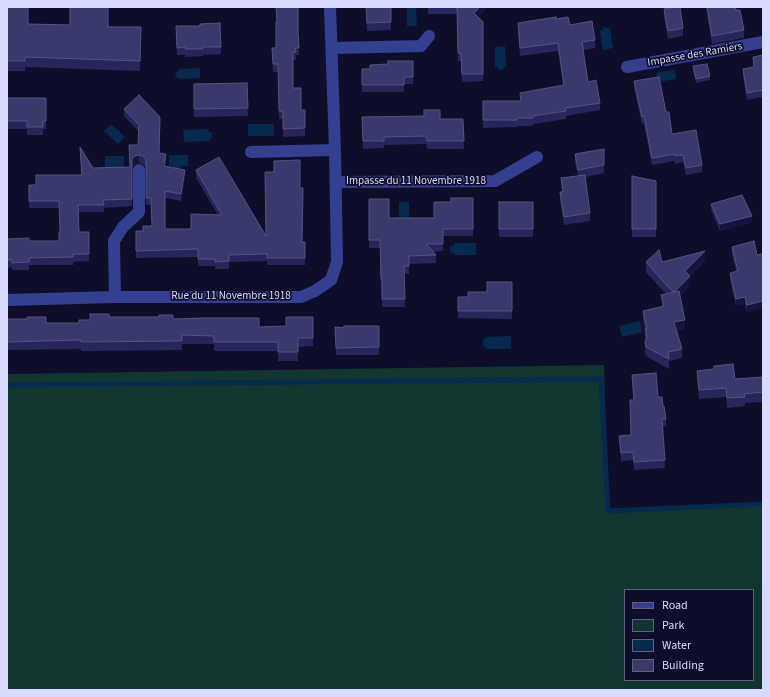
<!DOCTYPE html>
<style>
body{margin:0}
#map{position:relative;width:770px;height:697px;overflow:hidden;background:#0e0e2b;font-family:"Source Sans 3",sans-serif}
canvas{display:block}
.frame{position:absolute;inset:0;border:8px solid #d8daff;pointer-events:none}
.legend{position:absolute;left:624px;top:589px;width:130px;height:92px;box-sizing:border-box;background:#0e0e2b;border:1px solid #5f6080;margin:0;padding:5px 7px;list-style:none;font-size:12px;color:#d8daff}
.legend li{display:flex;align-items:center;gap:8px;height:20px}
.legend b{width:20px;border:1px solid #5f6080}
</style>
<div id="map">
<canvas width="770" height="697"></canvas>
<div class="frame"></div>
<ul class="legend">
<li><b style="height:5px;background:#343f8f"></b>Road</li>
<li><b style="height:11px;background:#10362f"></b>Park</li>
<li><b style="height:11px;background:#052a4d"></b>Water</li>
<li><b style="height:11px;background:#3a396c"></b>Building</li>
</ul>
</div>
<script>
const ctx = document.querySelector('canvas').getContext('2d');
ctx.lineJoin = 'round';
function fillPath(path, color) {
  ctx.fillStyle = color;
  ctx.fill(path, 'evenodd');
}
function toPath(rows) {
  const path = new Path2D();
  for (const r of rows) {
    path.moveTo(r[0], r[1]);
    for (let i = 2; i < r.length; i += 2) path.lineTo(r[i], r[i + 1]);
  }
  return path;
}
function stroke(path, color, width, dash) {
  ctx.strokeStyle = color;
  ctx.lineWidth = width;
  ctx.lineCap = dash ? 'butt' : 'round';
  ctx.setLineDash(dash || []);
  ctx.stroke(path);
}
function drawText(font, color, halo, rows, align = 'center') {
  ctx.font = font + ' "Source Sans 3",sans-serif';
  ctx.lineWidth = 3.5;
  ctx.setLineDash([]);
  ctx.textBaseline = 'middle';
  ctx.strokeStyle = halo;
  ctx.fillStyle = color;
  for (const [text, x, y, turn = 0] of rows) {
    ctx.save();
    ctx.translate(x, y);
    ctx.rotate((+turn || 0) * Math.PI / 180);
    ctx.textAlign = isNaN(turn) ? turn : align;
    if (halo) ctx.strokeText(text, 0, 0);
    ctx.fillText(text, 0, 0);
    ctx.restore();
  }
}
fillPath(toPath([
 [604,365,608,511,763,504,763,690,7,690,7,374],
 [625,590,753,590,753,680,625,680]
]), '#10362f');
fillPath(toPath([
 [407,7,416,7,417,26,407,26],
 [605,27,610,29,613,48,603,50,600,31,602,30,603,28],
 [505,46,506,67,504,67,503,69,501,70,498,69,497,67,495,67,495,47],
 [200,68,200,78,179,79,179,78,177,78,175,75,176,72,179,71,179,69],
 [675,70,676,79,658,82,656,73],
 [111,124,125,137,118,144,104,131],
 [248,124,274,124,274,136,248,136],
 [208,129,208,131,212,133,212,138,208,141,184,142,183,130],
 [169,155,188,155,188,166,181,166,180,168,178,169,175,169,173,166,169,166],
 [105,156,124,156,124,168,105,168],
 [399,202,409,202,409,223,399,223],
 [454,243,476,243,476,255,454,255,454,253,450,253,450,246,454,246],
 [640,321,642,332,622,337,619,326],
 [511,336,511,349,487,349,483,345,483,341,484,339,486,338,486,337]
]), '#052a4d');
stroke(toPath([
 [7,385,601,379,608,511,763,504]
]), '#052a4d', 5);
stroke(toPath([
 [332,48,421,46,429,36],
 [627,67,763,42],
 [251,152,335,150],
 [336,182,495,181,537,157],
 [115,297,114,241,123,227,139,212,139,170],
 [7,300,115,297,301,297,315,291,331,280,337,262,335,150,330,7]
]), '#343f8f', 12);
fillPath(toPath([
 [7,7,28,24,141,27,140,71,25,67,25,71,7,71],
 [366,7,391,7,391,30,367,31],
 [428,7,487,7,478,17,483,22,483,81,462,82,461,61,458,61,457,14,428,14],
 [706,7,735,7,736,10,744,30,744,38,712,44],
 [664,9,683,28,683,36,668,39,664,17],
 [556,19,570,25,595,40,595,48,583,50,588,82,600,103,600,110,566,116,566,119,533,124,533,126,517,126,517,127,483,128,483,101,520,101,520,93,563,85,558,51,520,56,518,30,518,23],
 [276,22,298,32,299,55,296,55,296,60,293,60,293,88,301,110,305,110,305,136,283,137,283,119,279,119,278,72,273,72,272,48,276,48],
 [220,23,221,54,203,55,203,56,185,57,185,55,177,55,176,34,200,26],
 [763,55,763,97,747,100,743,76,743,69,753,67,753,57],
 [413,61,413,84,404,84,404,92,362,92,362,69,370,69,388,64],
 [693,66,710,76,710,80,696,83,693,70],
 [634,81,666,112,672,134,702,165,702,172,686,175,683,162,675,164,675,161,652,165,644,124,642,124,634,88],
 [247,83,248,116,194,117,194,84],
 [139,95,159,153,166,162,165,166,185,177,181,201,165,198,165,229,191,229,218,215,196,178,196,170,266,236,300,188,302,242,305,242,305,265,267,265,267,261,229,262,229,269,215,269,215,266,198,266,198,257,136,258,136,231,143,231,152,226,151,205,146,205,146,167,143,164,139,163,135,164,132,167,132,206,104,208,104,212,78,212,79,232,89,232,89,261,73,262,73,265,29,265,29,270,12,270,12,267,7,268,7,239,29,241,59,241,60,232,59,208,29,208,29,185,36,185,81,175,80,147,93,168,130,167,138,145,139,132,124,116,124,109],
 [7,98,46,98,46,129,43,129,43,135,27,135,27,129,7,129],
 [362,117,440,119,463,119,464,149,427,149,426,144,384,145,384,148,363,149],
 [604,149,604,173,585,177,590,213,590,221,564,225,560,200,560,192,562,192,561,178,578,176,575,162,575,154],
 [632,176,656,181,656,237,632,237],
 [473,198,473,236,443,236,443,251,432,252,436,255,436,263,409,264,409,274,404,274,405,307,382,307,382,287,381,287,380,248,369,248,369,199,389,218,434,218,451,202],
 [499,202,533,202,533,237,499,237],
 [711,204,752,222,720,231,711,210],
 [732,247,757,255,763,259,763,308,747,312,745,304,736,306,730,280,730,273,736,271,732,254],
 [705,261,690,276,690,285,680,296,685,329,677,331,682,349,682,358,669,361,669,369,646,356,645,352,645,329,643,320,643,311,662,307,661,295,666,294,646,272,646,262,662,262],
 [512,282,512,319,458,318,458,297,468,297,487,292],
 [109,317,173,319,259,327,286,326,313,317,313,346,298,347,298,361,278,361,278,351,214,351,214,344,182,344,182,350,81,351,81,349,7,350,7,319,46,323,79,323,90,320],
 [379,326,379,355,336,355,335,327],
 [697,371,735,379,763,377,763,402,745,403,745,406,727,408,726,397,699,399],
 [632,375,658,397,663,406,666,419,666,426,662,427,665,468,634,470,633,460,621,461,619,436,631,435,630,400,634,400]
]), '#27265a');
fillPath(toPath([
 [480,7,487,7,474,21,474,13],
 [166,154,166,162,164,173,164,166],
 [139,155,139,163,135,164,132,167,132,170,132,159,135,156],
 [185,170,185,177,181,201,181,194],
 [752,216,752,222,720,231,720,224],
 [705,251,705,261,685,280,685,271],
 [690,276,690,285,674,302,674,292],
 [745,297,745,304,736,306,736,299],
 [763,301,763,308,747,312,747,305],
 [685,320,685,329,674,332,674,322]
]), '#151440');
const building = toPath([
 [7,7,28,7,28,24,70,25,70,7,108,7,108,27,141,27,140,61,25,57,25,61,7,61,7,7],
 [276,7,298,7,298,32,299,48,295,48,296,52,293,52,293,88,301,88,301,110,305,110,305,128,283,129,283,111,279,111,278,64,273,64,272,48,276,48,276,22,277,22,276,7],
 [366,7,391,7,391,22,367,23,366,7],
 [457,7,480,7,474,13,483,22,483,74,462,74,461,53,458,53,457,7],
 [676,7,680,7,683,28,668,31,664,9,676,7],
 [707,7,735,7,736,10,740,10,744,30,712,36,707,7],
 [556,17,556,19,568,17,570,25,592,21,595,40,582,42,588,82,596,80,600,103,565,108,566,111,533,116,533,118,517,118,517,120,483,120,483,101,521,101,520,93,564,85,558,43,520,48,518,23,556,17],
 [220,23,221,47,203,47,203,49,185,49,185,47,177,48,176,26,200,26,200,24,220,23],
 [763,55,763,90,747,93,743,69,754,67,753,57,763,55],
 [388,61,413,61,413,77,404,77,404,85,362,85,362,69,370,69,370,65,388,64,388,61],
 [707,64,710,76,696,79,693,66,707,64],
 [659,77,666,112,669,112,672,134,696,130,702,165,686,168,683,155,675,156,675,154,652,158,644,116,642,117,634,81,659,77],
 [247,83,248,108,194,109,194,84,247,83],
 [139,95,160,117,159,153,166,154,164,166,185,170,181,194,165,191,165,229,191,229,191,214,222,215,196,170,219,157,266,236,265,172,274,172,274,161,300,160,300,188,303,188,302,242,305,242,305,258,267,258,267,254,229,255,229,261,215,262,215,259,198,259,198,249,136,251,136,231,143,231,143,226,152,226,151,198,146,198,146,159,143,156,139,155,135,156,132,159,132,199,103,200,104,205,78,205,79,232,89,232,89,254,73,254,73,257,29,258,29,262,12,263,12,260,7,260,7,239,29,238,29,241,59,241,59,232,60,232,59,201,29,201,29,185,36,185,36,175,82,175,80,147,93,168,130,167,129,145,138,145,139,125,124,109,139,95],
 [7,98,46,98,46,121,43,121,43,127,27,127,27,121,7,121,7,98],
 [424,110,440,110,440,119,463,119,464,141,427,141,426,136,384,137,384,141,363,141,362,117,424,116,424,110],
 [604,149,604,165,578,170,575,154,604,149],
 [585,175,590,213,564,217,560,192,563,192,561,178,585,175],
 [632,176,656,181,656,229,632,229,632,176],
 [742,195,752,216,720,224,711,204,742,195],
 [451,198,473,198,473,229,443,229,443,244,426,244,436,255,409,256,409,266,404,266,405,299,382,299,382,279,381,279,380,240,369,240,369,199,389,199,389,218,434,218,434,202,451,202,451,198],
 [499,202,533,202,533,229,499,229,499,202],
 [754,241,757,255,762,254,763,259,763,301,747,305,745,297,736,299,730,273,738,271,732,247,754,241],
 [659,250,662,262,705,251,685,271,690,276,674,292,679,291,685,320,674,322,682,349,668,352,669,359,646,347,645,342,647,337,645,329,647,329,643,311,664,306,661,295,674,292,668,287,669,288,646,262,659,250],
 [487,282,512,282,512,311,458,311,458,297,468,297,468,292,487,292,487,282],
 [90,314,109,314,109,317,159,317,159,315,173,315,173,319,202,318,259,318,259,327,286,326,286,317,313,317,313,338,298,338,298,352,278,352,278,342,214,342,214,336,182,335,182,341,81,342,81,340,7,342,7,319,27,319,27,317,46,317,46,323,79,323,79,320,90,320,90,314],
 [344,326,379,326,379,347,336,348,335,327,344,328,344,326],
 [733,364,735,379,763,377,763,392,744,394,745,397,727,398,726,388,699,390,697,371,714,369,714,366,733,364],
 [656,373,658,397,662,397,663,406,664,406,666,419,662,419,665,460,634,462,633,452,621,453,619,436,631,435,630,400,634,400,632,375,656,373]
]);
fillPath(building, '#3a396c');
stroke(building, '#535283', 1);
drawText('11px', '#d8daff', '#0e0e2b', [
 ["Impasse des Ramiers",695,55,-10],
 ["Impasse du 11 Novembre 1918",416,182],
 ["Rue du 11 Novembre 1918",231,297]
]);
</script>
